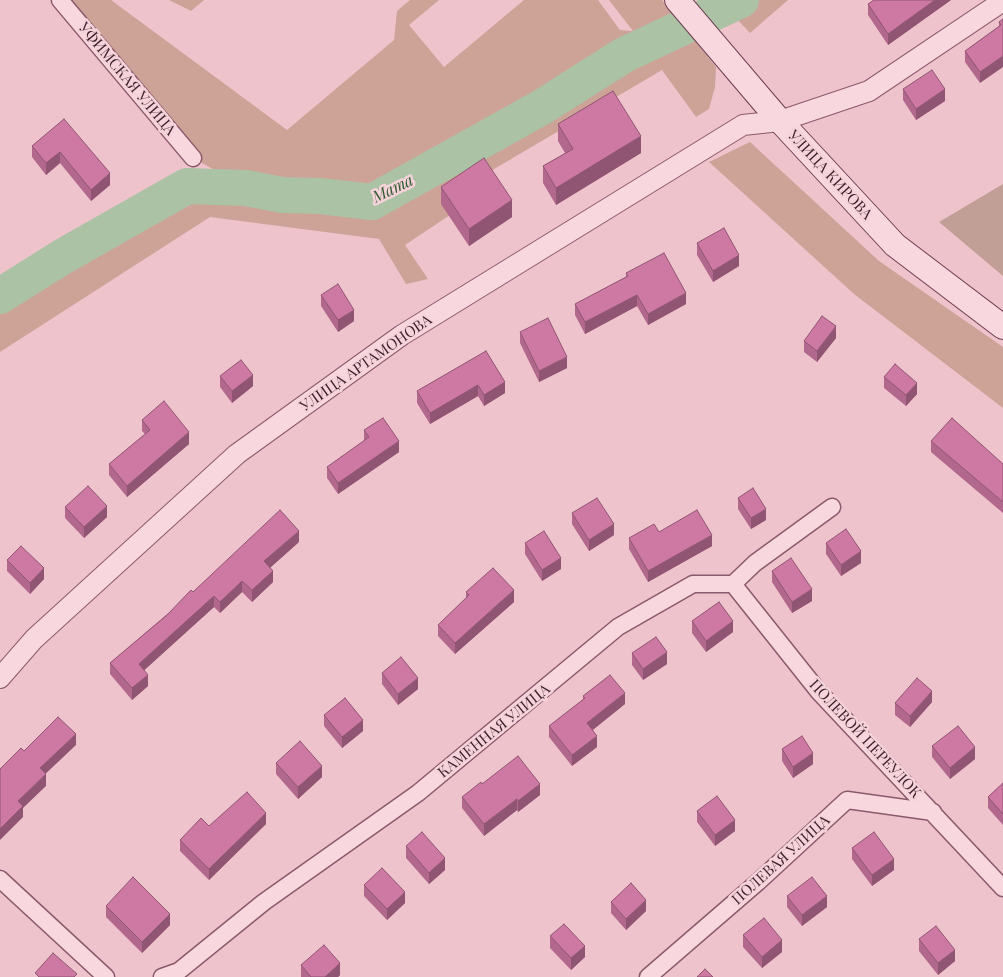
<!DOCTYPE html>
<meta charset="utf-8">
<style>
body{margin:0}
canvas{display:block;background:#efc3cc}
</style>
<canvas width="1003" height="977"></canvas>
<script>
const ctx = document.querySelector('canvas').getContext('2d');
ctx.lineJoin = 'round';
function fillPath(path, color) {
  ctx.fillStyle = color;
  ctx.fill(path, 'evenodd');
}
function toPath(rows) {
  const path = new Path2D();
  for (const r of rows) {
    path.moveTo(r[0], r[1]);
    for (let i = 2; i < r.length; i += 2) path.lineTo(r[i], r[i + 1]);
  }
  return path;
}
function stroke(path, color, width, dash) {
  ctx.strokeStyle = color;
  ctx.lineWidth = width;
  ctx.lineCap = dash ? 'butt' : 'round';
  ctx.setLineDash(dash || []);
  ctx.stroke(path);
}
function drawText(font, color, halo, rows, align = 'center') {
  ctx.font = font + ' "Playfair Display",serif';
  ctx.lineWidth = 5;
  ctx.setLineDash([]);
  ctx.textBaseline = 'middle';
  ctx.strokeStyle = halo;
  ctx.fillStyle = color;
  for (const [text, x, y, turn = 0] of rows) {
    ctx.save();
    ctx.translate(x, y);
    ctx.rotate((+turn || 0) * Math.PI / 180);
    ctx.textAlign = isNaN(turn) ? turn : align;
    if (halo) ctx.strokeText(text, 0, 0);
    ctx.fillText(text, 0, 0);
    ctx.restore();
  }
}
fillPath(toPath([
 [60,0,111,0,287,130,394,40,397,11,410,0,439,0,409,25,444,67,524,0,598,0,620,30,633,31,609,0,662,0,716,67,715,87,709,109,696,117,662,70,484,175,441,203,450,215,405,245,428,279,406,284,379,239,210,217,0,352,0,311,188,196,220,173,193,158],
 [169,0,204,0,191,11],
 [719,0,788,0,750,33],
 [750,142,879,261,1003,347,1003,408,854,294,709,162]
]), '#cda297');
fillPath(toPath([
 [1003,184,1003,276,939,222]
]), '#c29f96');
stroke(toPath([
 [0,296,62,257,187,186,246,188,282,195,320,196,372,202,542,107,624,55,741,0]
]), '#abc2a5', 36);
const minor = toPath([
 [60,0,193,158],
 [733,584,819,692,1003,888],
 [0,879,106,977],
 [162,977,179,971,264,902,418,793,618,627,693,584,733,584,755,563,832,507],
 [648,977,758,882,847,800,933,812]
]);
const tertiary = toPath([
 [0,678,34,639,237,454,402,335,743,125,780,121,869,91,1003,1]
]);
const secondary = toPath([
 [677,0,780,121,895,245,1003,327]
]);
stroke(minor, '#8a5a6c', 19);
stroke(tertiary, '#8a5a6c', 22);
stroke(secondary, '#6b3d50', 26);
stroke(minor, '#f9d7de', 16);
stroke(tertiary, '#f9d7de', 20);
stroke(secondary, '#f9d7de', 24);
fillPath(toPath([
 [874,0,951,0,888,45,868,15,868,4],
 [1003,19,980,83,965,62,965,51,999,26,999,22],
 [903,89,945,101,916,120,903,100],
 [64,119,110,185,91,201,60,163,46,175,32,157,32,146],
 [558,124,641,153,556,205,543,183,543,166,565,153,558,141],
 [441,187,512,217,469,246,441,204],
 [697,243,739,266,713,282,697,255],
 [626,273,686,304,648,325,637,306,585,334,575,315,575,304,626,277],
 [321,295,354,321,338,332,321,306],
 [520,332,567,368,539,382,520,343],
 [836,338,817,362,804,352,804,341],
 [486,351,505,393,484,406,478,396,430,424,417,403,417,391],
 [220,376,253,386,232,403,220,387],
 [884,377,917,394,906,406,884,388],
 [142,420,189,444,127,497,109,475,109,464,145,434,142,431],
 [364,430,399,452,338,494,327,478,327,467,364,441],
 [931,441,1003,464,1003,513,931,452],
 [738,498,766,520,751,529,738,509],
 [65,507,107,517,84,538,65,518],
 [572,513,614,535,589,551,572,524],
 [659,532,712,546,648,582,629,549,629,538],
 [299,542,270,568,273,582,252,602,242,592,220,613,214,607,144,670,148,686,132,700,110,674,110,663,193,592],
 [525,543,561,569,542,581,525,554],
 [826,543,861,563,841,576,826,554],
 [7,560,44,579,30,594,7,571],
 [772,571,812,601,792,613,772,582],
 [466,592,514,602,455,654,438,636,438,625,466,598],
 [692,621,733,632,706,652,692,633],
 [632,653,667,664,643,680,632,665],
 [382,673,418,689,398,705,382,684],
 [583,696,625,704,593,730,597,747,572,766,549,737,549,726,583,700],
 [932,702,910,727,895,715,895,703],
 [324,715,363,731,342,748,324,726],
 [932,746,975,759,950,779,932,757],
 [782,749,813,764,793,778,782,761],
 [276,763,322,777,298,799,276,774],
 [1003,783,1003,825,988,808,988,797],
 [482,784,540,795,518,812,517,810,484,836,462,808,462,797],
 [697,811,735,831,715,846,697,822],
 [266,824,209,880,180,851,180,840,209,826],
 [406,846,445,870,429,884,406,858],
 [852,848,894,870,872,886,852,859],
 [364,885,405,903,387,920,364,896],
 [787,896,827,907,802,926,787,907],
 [611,902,646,911,626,930,611,913],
 [106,906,170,925,142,953,106,917],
 [743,935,782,952,762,968,743,947],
 [550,936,585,957,571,970,550,948],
 [919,939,955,961,938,975,919,951],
 [301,965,340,975,338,977,301,977]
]), '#b1688c');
fillPath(toPath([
 [935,0,951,0,888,45,888,34],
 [1003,56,1003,67,980,83,980,72],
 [945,89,945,101,916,120,916,109],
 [641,136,641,153,556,205,556,188],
 [60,152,60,163,46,175,46,163],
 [110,173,110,185,91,201,91,190],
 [512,200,512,217,469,246,469,229],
 [739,255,739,266,713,282,713,271],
 [686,293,686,304,648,325,648,314],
 [637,295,637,306,585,334,585,322],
 [354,310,354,321,338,332,338,320],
 [836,326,836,338,817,362,817,351],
 [567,357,567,368,539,382,539,371],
 [253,375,253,386,232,403,232,391],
 [505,382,505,393,484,406,484,395],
 [917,383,917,394,906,406,906,395],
 [478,385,478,396,430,424,430,413],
 [189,432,189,444,127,497,127,486],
 [399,441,399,452,338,494,338,483],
 [107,506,107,517,84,538,84,527],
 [766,509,766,520,751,529,751,518],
 [614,524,614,535,589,551,589,540],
 [299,531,299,542,264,573,264,561],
 [712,535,712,546,648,582,648,571],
 [861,551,861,563,841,576,841,565],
 [561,558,561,569,542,581,542,570],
 [44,568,44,579,30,594,30,583],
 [273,571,273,582,252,602,252,590],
 [242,581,242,592,220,613,220,602],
 [812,589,812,601,792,613,792,602],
 [514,590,514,602,455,654,455,643],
 [214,596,214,607,139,675,139,664],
 [733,621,733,632,706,652,706,641],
 [667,652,667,664,643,680,643,669],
 [148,675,148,686,132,700,132,688],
 [418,678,418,689,398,705,398,694],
 [932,691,932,702,910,727,910,716],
 [625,693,625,704,587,734,587,723],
 [363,720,363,731,342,748,342,737],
 [76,734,76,745,40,779,40,768],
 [597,736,597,747,572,766,572,755],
 [975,747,975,759,950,779,950,768],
 [813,753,813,764,793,778,793,767],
 [322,766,322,777,298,799,298,787],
 [46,774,46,786,23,808,23,817,0,840,0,829,18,801],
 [540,784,540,795,518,812,518,801],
 [517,799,517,810,484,836,484,824],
 [266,813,266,824,209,880,209,869],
 [735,820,735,831,715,846,715,835],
 [445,858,445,870,429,884,429,873],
 [894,859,894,870,872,886,872,875],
 [405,892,405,903,387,920,387,909],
 [827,896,827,907,802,926,802,915],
 [646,900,646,911,626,930,626,919],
 [170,914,170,925,142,953,142,942],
 [782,940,782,952,762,968,762,957],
 [585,946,585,957,571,970,571,958],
 [955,950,955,961,938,975,938,963],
 [340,963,340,975,338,977,325,977]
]), '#905572');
const building = toPath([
 [874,0,935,0,888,34,868,4,874,0],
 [1003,19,1003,56,980,72,965,51,1001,25,999,22,1003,19],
 [932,70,945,89,916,109,903,89,932,70],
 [613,91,641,136,556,188,543,166,573,149,558,124,613,91],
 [64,119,110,173,91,190,60,152,46,163,32,146,64,119],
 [484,158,512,200,469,229,441,187,484,158],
 [724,228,739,255,713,271,697,243,724,228],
 [664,253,686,293,648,314,637,295,585,322,575,304,628,276,626,273,664,253],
 [338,284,354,310,338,320,321,295,338,284],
 [822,316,836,326,817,351,804,341,822,316],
 [548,318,567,357,539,371,520,332,548,318],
 [486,351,505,382,484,395,478,385,430,413,417,391,486,351],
 [241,360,253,375,232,391,220,376,241,360],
 [895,364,917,383,906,395,884,377,895,364],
 [164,401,189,432,127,486,109,464,150,430,142,420,164,401],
 [383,418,399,441,338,483,327,467,369,437,364,430,383,418],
 [952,418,1003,464,1003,502,931,441,952,418],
 [88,486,107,506,84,527,65,507,88,486],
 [753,488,766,509,751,518,738,498,753,488],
 [597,498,614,524,589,540,572,513,597,498],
 [280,510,299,531,264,561,273,571,252,590,242,581,220,602,214,596,139,664,148,675,132,688,110,663,167,615,191,590,193,592,280,510],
 [697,510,712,535,648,571,629,538,654,524,659,532,697,510],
 [846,529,861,551,841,565,826,543,846,529],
 [544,531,561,558,542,570,525,543,544,531],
 [21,546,44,568,30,583,7,560,21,546],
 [791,558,812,589,792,602,772,571,791,558],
 [493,568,514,590,455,643,438,625,469,595,466,592,493,568],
 [719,602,733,621,706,641,692,621,719,602],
 [656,637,667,652,643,669,632,653,656,637],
 [401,657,418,678,398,694,382,673,401,657],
 [610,675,625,693,587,723,597,736,572,755,549,726,585,698,583,696,610,675],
 [917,678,932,691,910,716,895,703,917,678],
 [345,698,363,720,342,737,324,715,345,698],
 [58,717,76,734,40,768,46,774,18,801,23,806,0,829,0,769,21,748,24,751,58,717],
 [958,726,975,747,950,768,932,746,958,726],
 [802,736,813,753,793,767,782,749,802,736],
 [300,741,322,766,298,787,276,763,300,741],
 [518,756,540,784,518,801,517,799,484,824,462,797,481,782,482,784,518,756],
 [1003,783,1003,814,988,797,1003,783],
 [247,792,266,813,209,869,180,840,201,818,209,826,247,792],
 [717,796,735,820,715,835,697,811,717,796],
 [422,832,445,858,429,873,406,846,422,832],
 [874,832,894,859,872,875,852,848,874,832],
 [382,868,405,892,387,909,364,885,382,868],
 [133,877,170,914,142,942,106,906,133,877],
 [812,877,827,896,802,915,787,896,812,877],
 [631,883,646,900,626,919,611,902,631,883],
 [764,918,782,940,762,957,743,935,764,918],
 [564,924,585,946,571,958,550,936,564,924],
 [936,926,955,950,938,963,919,939,936,926],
 [324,945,340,963,325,977,311,977,301,965,324,945],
 [53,953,77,974,74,977,39,977,35,973,53,953],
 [705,969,713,977,697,977,705,969]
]);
fillPath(building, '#ce79a3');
stroke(building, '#905572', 1);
drawText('15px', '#391e2a', '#f6d3da', [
 ["УФИМСКАЯ УЛИЦА",127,79,50],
 ["УЛИЦА КИРОВА",830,175,47],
 ["УЛИЦА АРТАМОНОВА",366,363,-35],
 ["КАМЕННАЯ УЛИЦА",494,731,-39],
 ["ПОЛЕВОЙ ПЕРЕУЛОК",865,739,47],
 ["ПОЛЕВАЯ УЛИЦА",781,860,-42]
]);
drawText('italic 16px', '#2d592e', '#f6d3da', [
 ["Мата",393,189,-26]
]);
</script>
